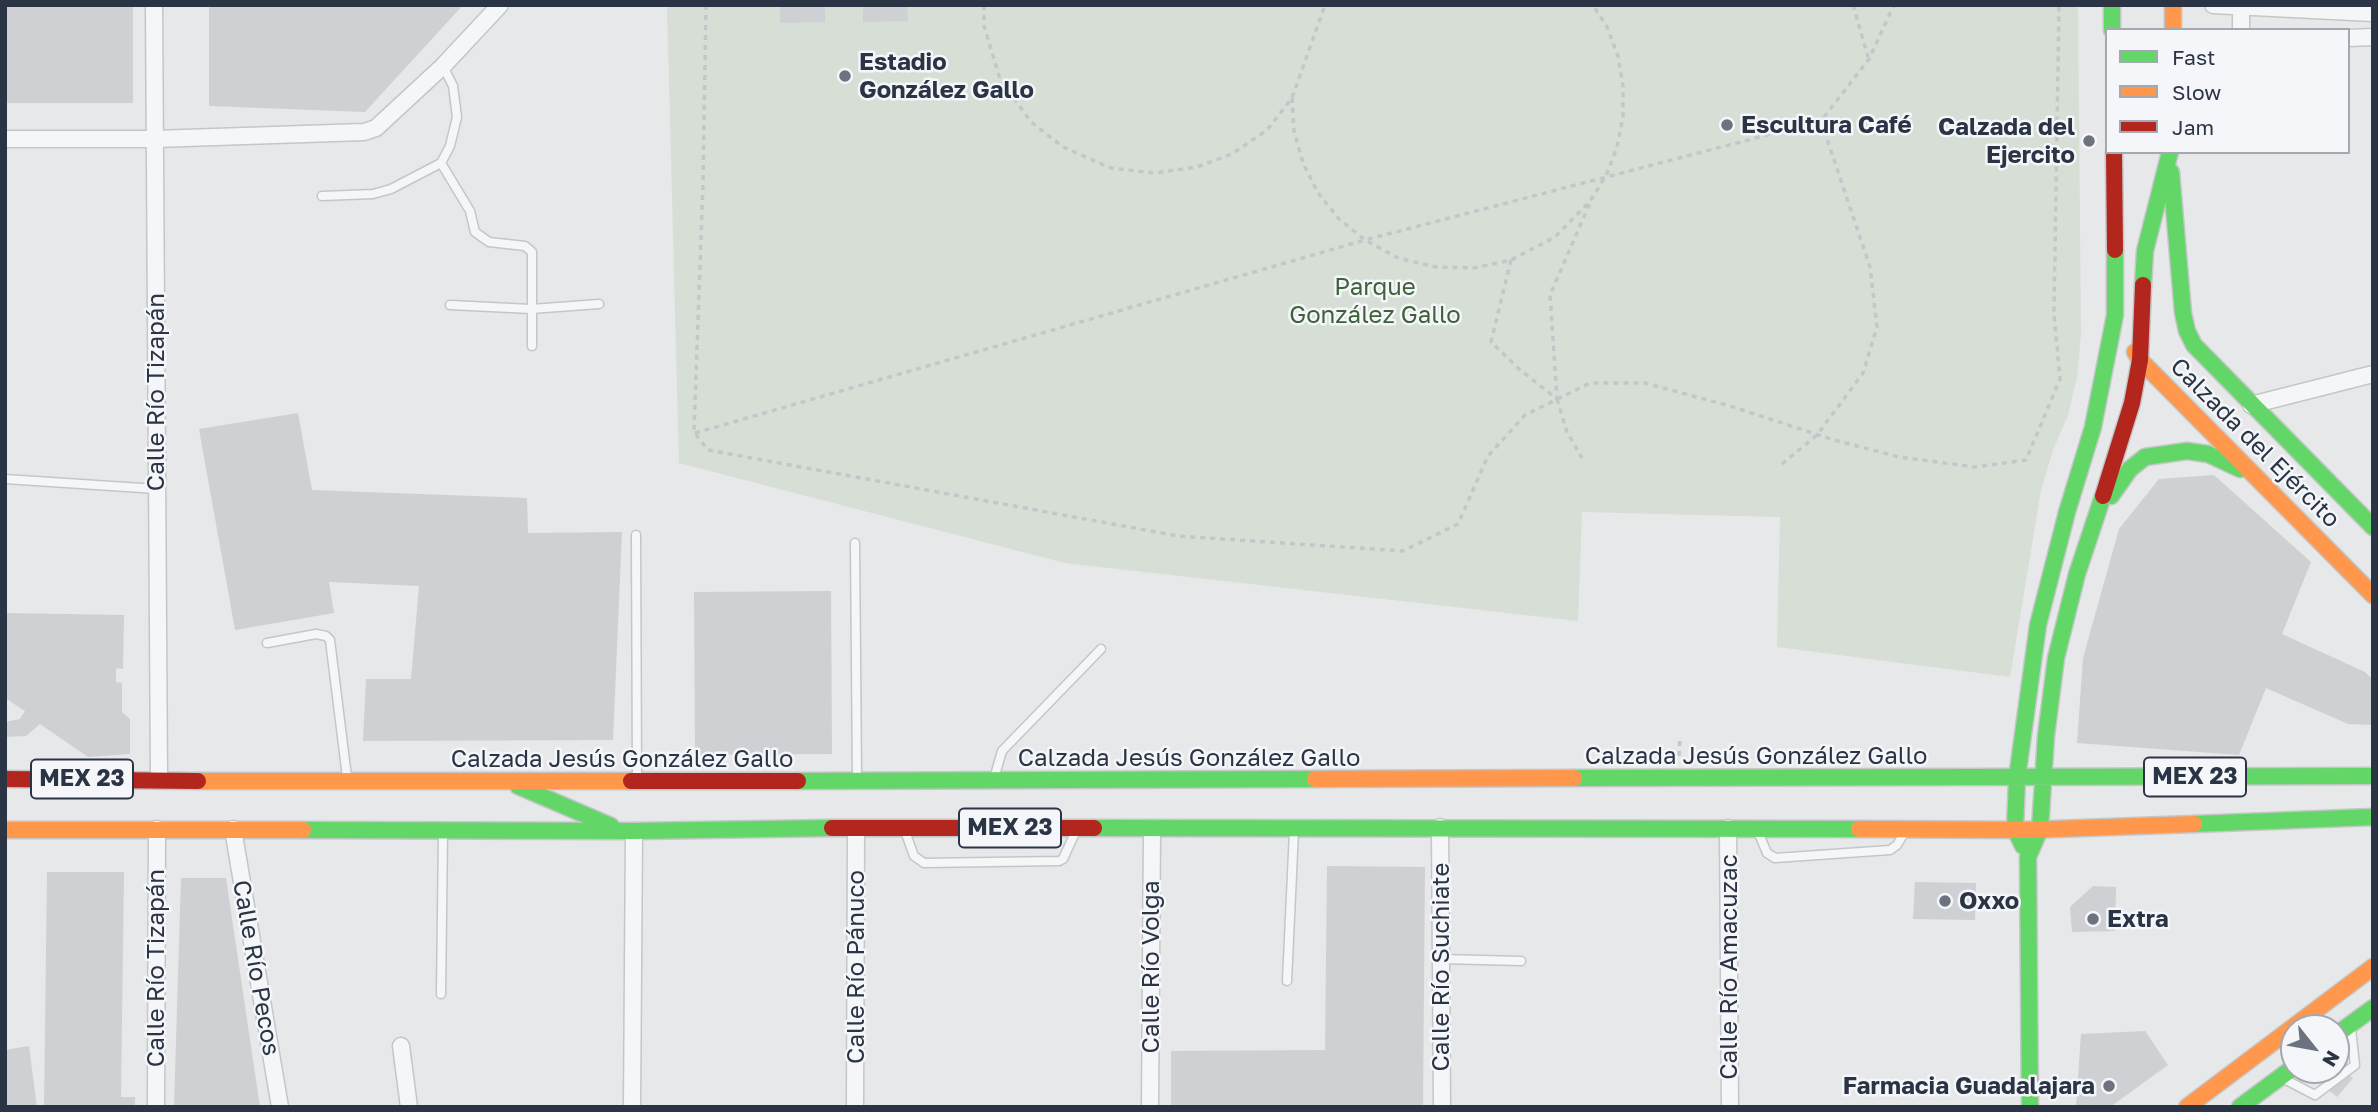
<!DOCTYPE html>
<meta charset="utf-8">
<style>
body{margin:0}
#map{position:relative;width:2378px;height:1112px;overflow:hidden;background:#e6e8ea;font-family:"Golos Text",sans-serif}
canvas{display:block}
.frame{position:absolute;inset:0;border:7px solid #2b3445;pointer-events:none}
.legend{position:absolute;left:2105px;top:28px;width:245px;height:126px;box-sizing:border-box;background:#f4f6f9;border:2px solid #a4a8b1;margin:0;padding:9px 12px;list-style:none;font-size:21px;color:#2b3445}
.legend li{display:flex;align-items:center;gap:14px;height:35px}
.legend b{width:35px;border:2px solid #a4a8b1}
.north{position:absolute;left:2280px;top:1014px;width:70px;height:70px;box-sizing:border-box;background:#f4f6f9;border:2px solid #a4a8b1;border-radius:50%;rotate:121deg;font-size:19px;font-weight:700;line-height:28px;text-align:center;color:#2b3445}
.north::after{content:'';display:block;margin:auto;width:24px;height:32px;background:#6c737f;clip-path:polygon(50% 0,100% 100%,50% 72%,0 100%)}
</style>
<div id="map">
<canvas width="2378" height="1112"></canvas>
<div class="frame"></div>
<ul class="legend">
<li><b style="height:9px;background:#63d668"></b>Fast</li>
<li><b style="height:9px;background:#ff974d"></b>Slow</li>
<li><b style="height:9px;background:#b3261e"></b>Jam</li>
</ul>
<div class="north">N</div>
</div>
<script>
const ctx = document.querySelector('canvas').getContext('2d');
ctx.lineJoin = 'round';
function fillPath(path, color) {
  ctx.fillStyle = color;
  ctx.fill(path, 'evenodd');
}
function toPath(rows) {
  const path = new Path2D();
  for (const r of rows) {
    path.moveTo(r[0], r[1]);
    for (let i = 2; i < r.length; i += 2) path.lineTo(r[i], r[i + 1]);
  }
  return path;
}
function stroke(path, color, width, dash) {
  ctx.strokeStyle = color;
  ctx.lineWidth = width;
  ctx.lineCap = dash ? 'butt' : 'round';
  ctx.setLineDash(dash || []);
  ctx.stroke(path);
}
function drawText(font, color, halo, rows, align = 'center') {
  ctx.font = font + ' "Golos Text",sans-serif';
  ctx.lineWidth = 5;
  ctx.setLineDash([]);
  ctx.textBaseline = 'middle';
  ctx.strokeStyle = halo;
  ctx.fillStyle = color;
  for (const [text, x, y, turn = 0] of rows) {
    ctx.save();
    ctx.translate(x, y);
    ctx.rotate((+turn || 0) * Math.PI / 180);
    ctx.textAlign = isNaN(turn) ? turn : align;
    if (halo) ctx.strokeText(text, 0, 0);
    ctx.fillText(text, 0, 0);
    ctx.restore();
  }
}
fillPath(toPath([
 [667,5,2078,5,2081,335,2077,377,2068,415,2053,450,2041,490,2010,677,1777,647,1780,517,1582,512,1578,621,1065,563,679,463]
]), '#d6ded6');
fillPath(toPath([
 [5,5,133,5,133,103,5,103],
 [209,5,463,5,365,112,209,106],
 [780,5,825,5,825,22,780,23],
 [863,5,907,5,908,21,863,22],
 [298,413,312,490,527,498,528,533,622,532,613,740,363,741,366,679,411,679,419,586,329,582,334,613,235,630,199,429],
 [2214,475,2311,562,2282,634,2365,672,2373,680,2373,725,2348,724,2266,688,2239,755,2077,743,2083,658,2119,529,2159,479],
 [831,591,832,754,695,755,694,592],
 [5,613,124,615,123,669,116,668,116,682,122,683,122,712,130,719,130,754,88,757,40,724,26,736,5,737,5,722,20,719,25,711,5,698],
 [1327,866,1425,867,1423,1107,1171,1107,1171,1051,1325,1050],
 [47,872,124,872,121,1097,135,1097,135,1107,44,1107],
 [181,878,226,878,260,1107,174,1107],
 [1915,882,1976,883,1975,920,1913,919],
 [2093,886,2116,887,2115,931,2072,932,2070,907],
 [2145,1031,2168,1065,2110,1107,2076,1107,2081,1034],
 [29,1046,37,1107,5,1107,5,1050],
 [2336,1064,2353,1078,2337,1097,2320,1083,2331,1070,2336,1070]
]), '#ced0d3');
const lane = toPath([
 [441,163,470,211,475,232,489,242,525,246,532,252,532,346],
 [322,196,373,194,391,189,441,163,450,146,457,117,453,86,443,66],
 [450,305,531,309,599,304],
 [5,479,157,489],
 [636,535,637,778],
 [855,543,857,778],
 [267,643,316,634,326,636,330,640,347,777],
 [995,775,1002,751,1101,649],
 [905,831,914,856,924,863,1059,861,1063,859,1075,833],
 [1759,834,1767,853,1775,858,1890,850,1897,845,1903,835],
 [1441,959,1521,961],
 [1287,981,1294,831],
 [441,994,443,833],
 [2286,1080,2315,1095,2355,1065,2351,1029]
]);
const street = toPath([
 [154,5,159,779],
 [2213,5,2373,13],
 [2241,6,2241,30],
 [2348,38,2373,37],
 [5,139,155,139,364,132,376,128,443,66,500,5],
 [2251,405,2373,374],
 [1440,827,1442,1107],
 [1728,828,1730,1107],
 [233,829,280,1107],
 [401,1046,409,1107],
 [156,1107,157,829],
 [632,1107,634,831],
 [855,1107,856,828],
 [1150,1107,1152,828]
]);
const fast = toPath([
 [2112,5,2112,30],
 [2171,172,2183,313,2187,331,2194,345,2373,527],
 [2143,285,2145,251,2170,152],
 [2111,496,2130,469,2145,457,2187,451,2208,454,2240,469],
 [1574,778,2373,776],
 [798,781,1315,779],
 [518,786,611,826],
 [2194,824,2373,817],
 [1094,828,1859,829],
 [303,830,634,831,832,828],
 [2023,846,2015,829,2017,778,2038,625,2067,512,2093,427,2115,315,2115,250],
 [2336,1035,2373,1008],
 [2030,1107,2028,857,2040,829,2046,736,2056,658,2077,574,2103,496],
 [2240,1107,2294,1067]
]);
const slow = toPath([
 [2173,5,2173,30],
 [2135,352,2140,360,2373,595],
 [1315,779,1574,778],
 [198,781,631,781],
 [1859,829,2027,830,2194,824],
 [5,830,303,830],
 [2187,1107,2373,967]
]);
const jam = toPath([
 [2114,152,2115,250],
 [2103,496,2132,403,2140,360,2143,285],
 [5,779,198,781],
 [631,781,798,781],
 [832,828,1094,828]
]);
stroke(lane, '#c4c6c8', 11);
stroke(street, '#c4c6c8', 19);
stroke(fast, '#c4c6c8', 19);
stroke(slow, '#c4c6c8', 19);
stroke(jam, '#c4c6c8', 19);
stroke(toPath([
 [706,5,703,183,694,432,708,450,1178,536,1403,551,1458,524,1488,456,1525,415,1590,383,1645,383,1730,406,1834,440,1899,457,1975,467,2026,460,2060,379,2054,313,2059,5],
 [984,5,984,26,1000,79,1031,122,1063,147,1111,168,1154,173,1197,167,1232,154,1267,130,1292,98,1325,5],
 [1853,5,1868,57],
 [1292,98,1294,131,1303,163,1318,193,1339,219,1365,240,1398,258,1436,267,1474,268,1511,260,1555,237,1590,201,1606,176,1617,147,1623,117,1623,86,1618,56,1607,27,1593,5],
 [1511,260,1491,342,1519,369,1557,399,1550,295,1590,203],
 [1557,399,1567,432,1582,458],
 [695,433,1365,240,1821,121],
 [1782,464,1817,435,1863,373,1877,327,1870,267,1821,121,1869,59,1894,5],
 [1679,756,1680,738]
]), '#c5c6ca', 3.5, [5, 5]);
stroke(lane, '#f5f6f7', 8);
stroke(street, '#f5f6f7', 16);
stroke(fast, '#63d668', 16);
stroke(slow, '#ff974d', 16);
stroke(jam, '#b3261e', 16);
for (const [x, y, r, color] of [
 [845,76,7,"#6c737f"],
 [1727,125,7,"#6c737f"],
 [2089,141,7,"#6c737f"],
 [1945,901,7,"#6c737f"],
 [2093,919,7,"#6c737f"],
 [2109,1086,7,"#6c737f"]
]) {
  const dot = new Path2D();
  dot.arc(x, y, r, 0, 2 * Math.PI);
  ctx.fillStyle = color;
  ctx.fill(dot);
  stroke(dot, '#f4f6f9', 2.5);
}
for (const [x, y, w] of [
 [2195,777,102],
 [82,779,102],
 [1010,828,102]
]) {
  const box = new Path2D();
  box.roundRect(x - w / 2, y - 19.5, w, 39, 5);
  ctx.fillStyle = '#f4f6f9';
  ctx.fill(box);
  stroke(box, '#2b3445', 2);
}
drawText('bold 23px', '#2b3445', null, [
 ["MEX 23",2195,777],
 ["MEX 23",82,779],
 ["MEX 23",1010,828]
]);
drawText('bold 24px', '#2b3445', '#f4f6f9', [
 ["Estadio",859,62],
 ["González Gallo",859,90],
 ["Escultura Café",1741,125],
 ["Calzada del",2075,127,"right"],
 ["Ejercito",2075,155,"right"],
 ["Oxxo",1959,901],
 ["Extra",2107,919],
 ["Farmacia Guadalajara",2095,1086,"right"]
], 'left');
drawText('24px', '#3f6138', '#f4f6f9', [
 ["Parque",1375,287],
 ["González Gallo",1375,315]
]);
drawText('24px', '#2b3445', '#f4f6f9', [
 ["Calle Río Tizapán",156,392,-90],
 ["Calzada del Ejército",2255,443,45],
 ["Calzada Jesús González Gallo",1756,756],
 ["Calzada Jesús González Gallo",1189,758],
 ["Calzada Jesús González Gallo",622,759],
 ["Calle Río Pánuco",856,967,-90],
 ["Calle Río Volga",1151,967,-90],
 ["Calle Río Suchiate",1441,967,-90],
 ["Calle Río Amacuzac",1729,967,-90],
 ["Calle Río Tizapán",156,968,-90],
 ["Calle Río Pecos",256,968,80]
]);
</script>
